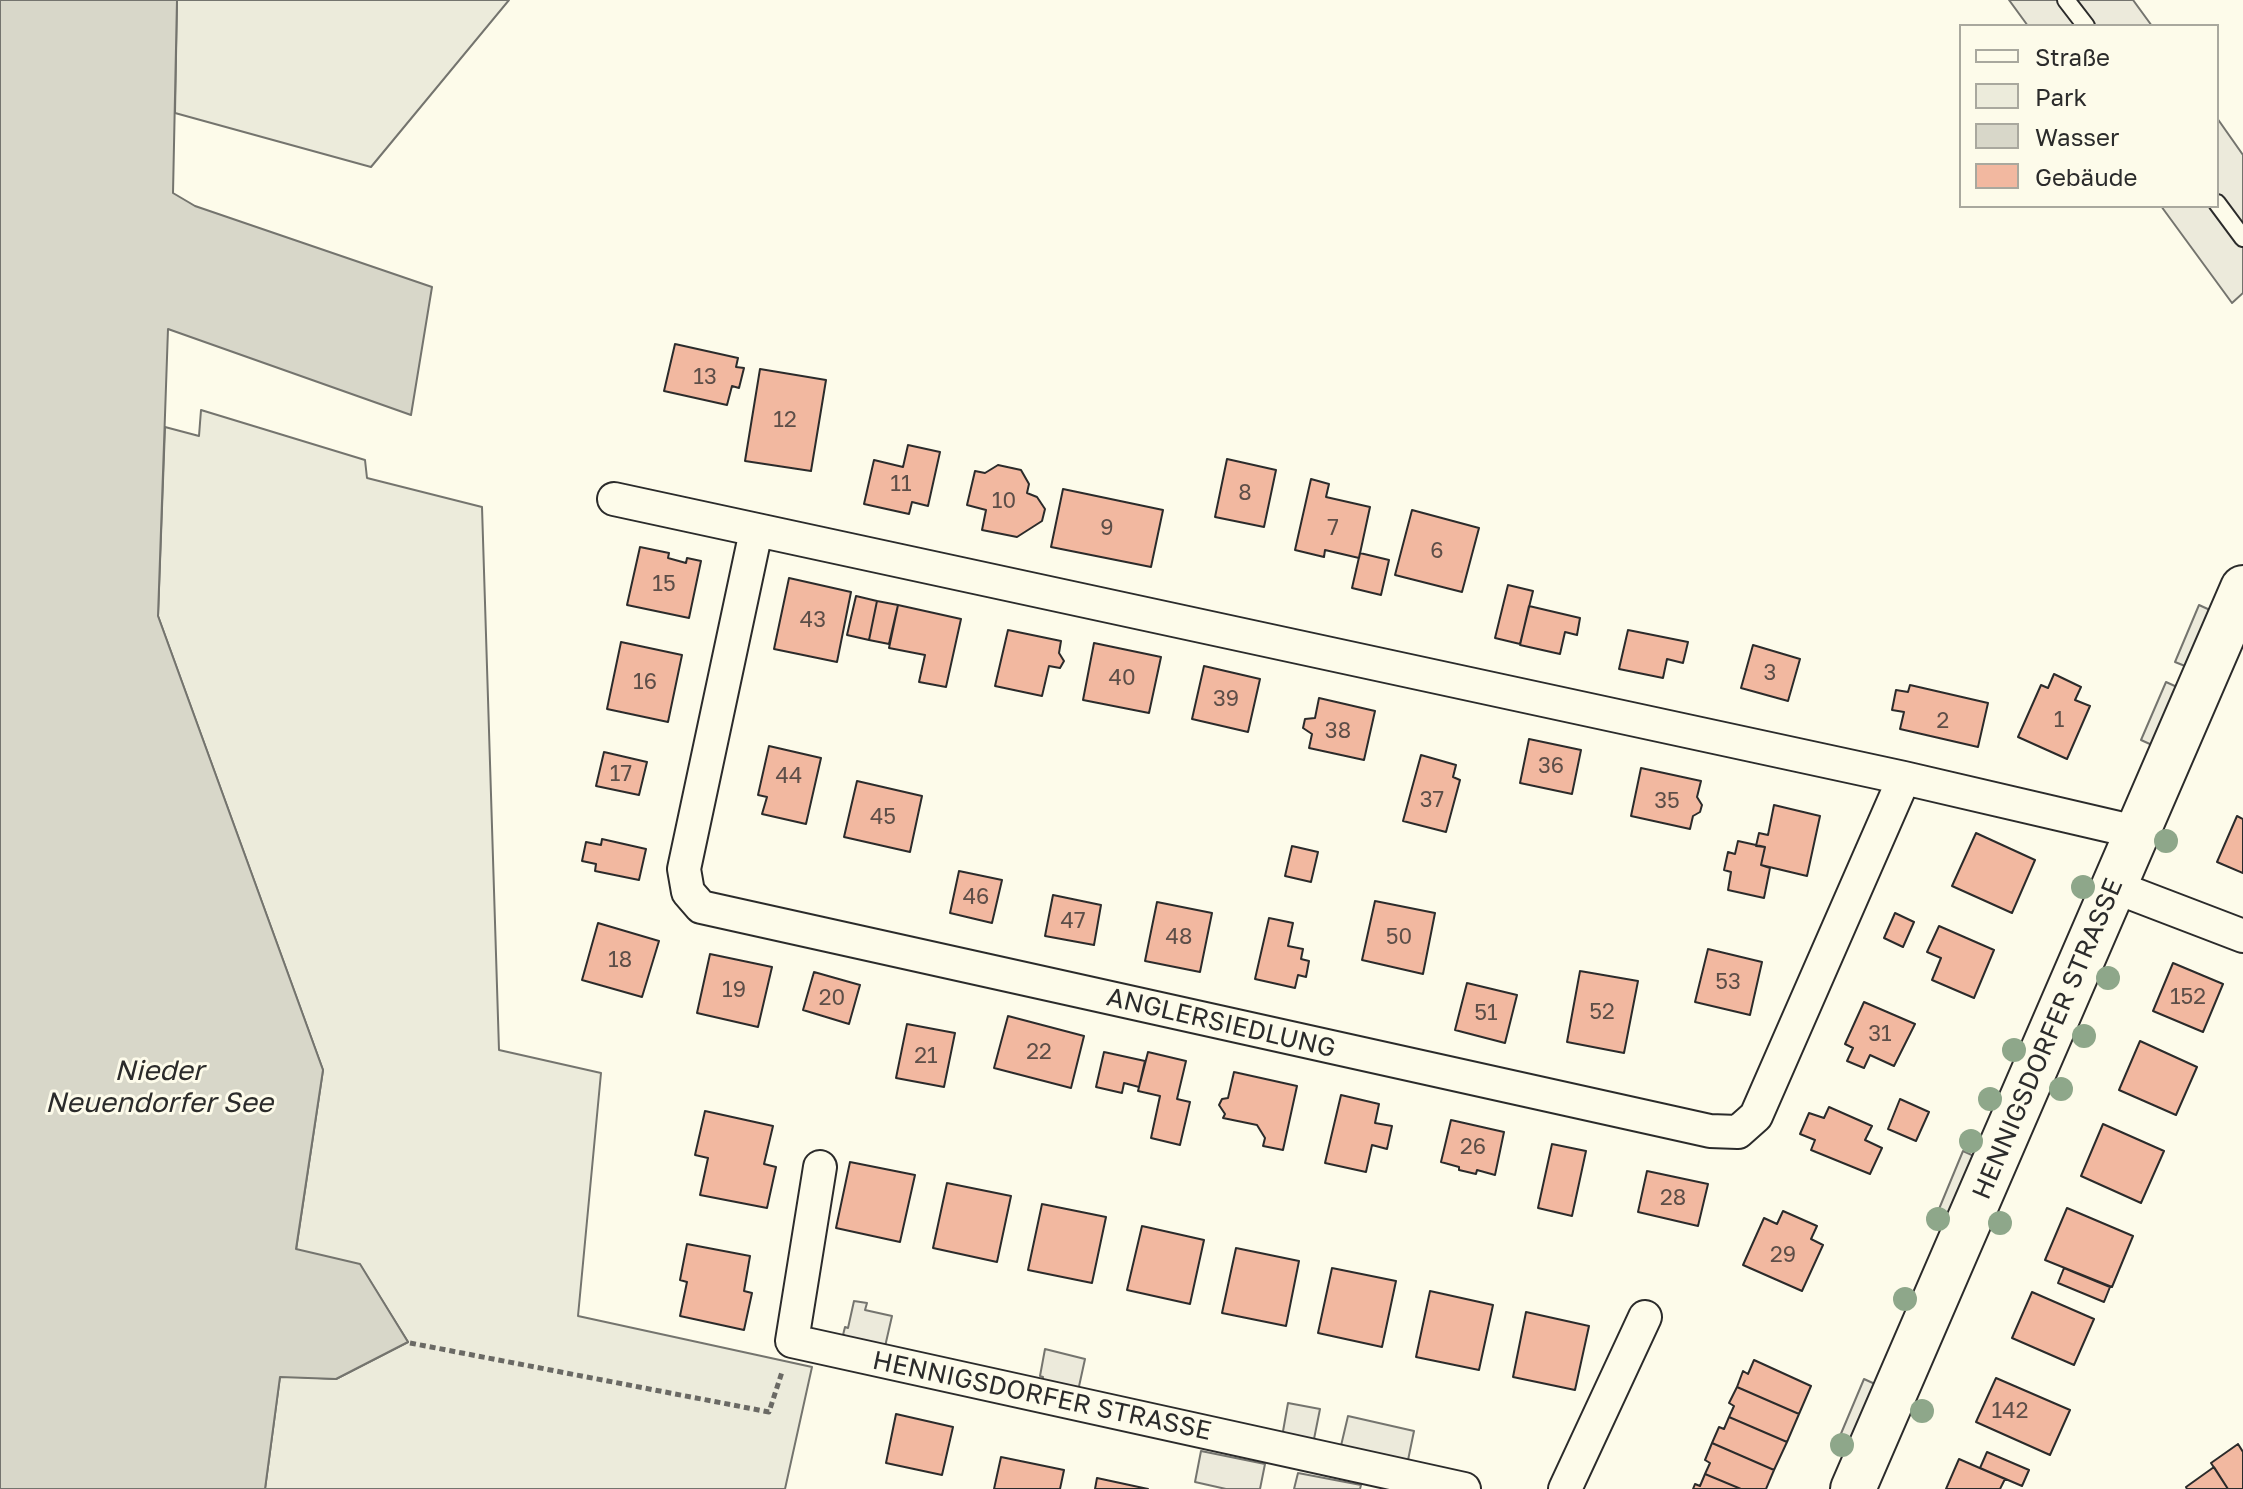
<!DOCTYPE html>
<meta charset="utf-8">
<style>
body{margin:0}
#map{position:relative;width:2243px;height:1489px;overflow:hidden;background:#fdfbea;font-family:"Golos Text",sans-serif}
canvas{display:block}
.legend{position:absolute;left:1959px;top:24px;width:260px;height:184px;box-sizing:border-box;background:#fdfbea;border:2px solid #a9a89e;margin:0;padding:10px 14px;list-style:none;font-size:24px;color:#2b2b2b}
.legend li{display:flex;align-items:center;gap:16px;height:40px}
.legend b{width:40px;border:2px solid #a9a89e}
</style>
<div id="map">
<canvas width="2243" height="1489"></canvas>
<ul class="legend">
<li><b style="height:10px;background:#fdfbea"></b>Straße</li>
<li><b style="height:22px;background:#ecebdb"></b>Park</li>
<li><b style="height:22px;background:#d8d7c9"></b>Wasser</li>
<li><b style="height:22px;background:#f2b8a0"></b>Gebäude</li>
</ul>
</div>
<script>
const ctx = document.querySelector('canvas').getContext('2d');
ctx.lineJoin = 'round';
function fillPath(path, color) {
  ctx.fillStyle = color;
  ctx.fill(path, 'evenodd');
}
function toPath(rows) {
  const path = new Path2D();
  for (const r of rows) {
    path.moveTo(r[0], r[1]);
    for (let i = 2; i < r.length; i += 2) path.lineTo(r[i], r[i + 1]);
  }
  return path;
}
function stroke(path, color, width, dash) {
  ctx.strokeStyle = color;
  ctx.lineWidth = width;
  ctx.lineCap = dash ? 'butt' : 'round';
  ctx.setLineDash(dash || []);
  ctx.stroke(path);
}
function drawText(font, color, halo, rows, align = 'center') {
  ctx.font = font + ' "Golos Text",sans-serif';
  ctx.lineWidth = 6;
  ctx.setLineDash([]);
  ctx.textBaseline = 'middle';
  ctx.strokeStyle = halo;
  ctx.fillStyle = color;
  for (const [text, x, y, turn = 0] of rows) {
    ctx.save();
    ctx.translate(x, y);
    ctx.rotate((+turn || 0) * Math.PI / 180);
    ctx.textAlign = isNaN(turn) ? turn : align;
    if (halo) ctx.strokeText(text, 0, 0);
    ctx.fillText(text, 0, 0);
    ctx.restore();
  }
}
const green = toPath([
 [177,0,509,0,371,167,175,113,177,0],
 [201,410,365,460,367,478,482,507,499,1050,601,1073,578,1316,812,1367,785,1489,265,1489,280,1376,336,1379,408,1342,360,1265,296,1250,323,1070,158,616,165,427,199,436,201,410]
]);
fillPath(green, '#ecebdb');
stroke(green, '#74746e', 2);
const parking = toPath([
 [2009,0,2133,0,2152,26,2028,26,2009,0],
 [2217,118,2243,155,2243,293,2232,303,2161,206,2217,206,2217,118],
 [2199,605,2210,610,2185,666,2175,662,2199,605],
 [2166,682,2177,687,2152,745,2141,740,2166,682],
 [1963,1151,1974,1156,1949,1214,1939,1209,1963,1151],
 [854,1301,867,1303,865,1310,892,1316,884,1351,843,1335,845,1327,848,1328,854,1301],
 [1045,1349,1085,1359,1078,1391,1042,1384,1043,1377,1040,1376,1045,1349],
 [1864,1379,1875,1384,1851,1440,1840,1436,1864,1379],
 [1288,1403,1320,1409,1313,1444,1282,1437,1288,1403],
 [1348,1416,1414,1431,1407,1465,1340,1450,1348,1416],
 [1201,1451,1265,1464,1260,1489,1226,1489,1195,1482,1201,1451],
 [1298,1473,1361,1485,1360,1489,1294,1489,1298,1473]
]);
fillPath(parking, '#eceadb');
stroke(parking, '#74746e', 2);
const water = toPath([
 [0,0,177,0,173,193,195,206,432,287,411,415,168,329,158,616,323,1070,296,1249,360,1264,408,1342,336,1379,280,1377,265,1489,0,1489,0,0]
]);
fillPath(water, '#d8d7c9');
stroke(water, '#74746e', 2);
const building = toPath([
 [675,344,738,358,736,367,744,368,739,388,732,386,727,405,664,391,675,344],
 [760,369,826,380,811,471,745,461,760,369],
 [908,445,940,452,928,506,912,502,909,514,864,504,874,460,903,467,908,445],
 [1227,459,1276,470,1264,527,1215,517,1227,459],
 [998,465,1021,470,1029,484,1027,493,1037,497,1045,509,1042,521,1017,537,982,530,986,510,967,505,975,471,985,473,998,465],
 [1311,479,1329,484,1326,497,1370,507,1359,558,1325,550,1324,557,1295,550,1311,479],
 [1063,489,1163,510,1151,567,1051,547,1063,489],
 [1412,510,1479,528,1462,592,1395,575,1412,510],
 [640,547,669,553,668,558,686,563,687,558,701,561,689,618,627,605,640,547],
 [1360,553,1389,560,1381,595,1352,588,1360,553],
 [789,578,851,592,837,662,774,649,789,578],
 [1508,585,1533,591,1520,644,1495,638,1508,585],
 [856,596,877,601,869,640,847,635,856,596],
 [877,601,898,605,889,644,869,640,877,601],
 [898,605,961,619,946,687,919,682,925,655,889,648,898,605],
 [1529,606,1580,618,1577,635,1565,632,1560,654,1520,645,1529,606],
 [1008,630,1061,641,1059,653,1064,661,1060,668,1049,666,1042,696,995,686,1008,630],
 [1628,630,1688,642,1683,663,1667,659,1663,678,1619,669,1628,630],
 [621,642,682,655,668,722,607,709,621,642],
 [1094,643,1161,657,1149,713,1083,700,1094,643],
 [1753,645,1800,659,1788,701,1741,688,1753,645],
 [1204,666,1260,679,1248,732,1192,719,1204,666],
 [2054,674,2081,687,2075,700,2090,706,2067,759,2018,737,2041,685,2048,688,2054,674],
 [1910,685,1988,703,1978,747,1900,729,1904,712,1892,710,1896,690,1908,692,1910,685],
 [1319,698,1375,711,1364,760,1309,748,1312,734,1303,728,1305,719,1315,718,1319,698],
 [1529,739,1581,750,1572,794,1520,783,1529,739],
 [769,746,821,758,806,824,762,814,767,797,758,795,769,746],
 [604,752,647,762,639,795,596,786,604,752],
 [1421,755,1456,765,1453,777,1460,780,1446,832,1403,821,1421,755],
 [1641,768,1701,781,1697,797,1702,805,1700,812,1693,816,1690,829,1631,816,1641,768],
 [857,781,922,796,910,852,844,837,857,781],
 [1774,805,1820,816,1807,876,1761,865,1765,847,1756,846,1759,833,1768,835,1774,805],
 [2237,816,2243,819,2243,873,2217,862,2237,816],
 [1976,833,2035,860,2012,913,1952,886,1976,833],
 [602,839,646,849,639,880,595,871,596,864,582,861,586,842,601,845,602,839],
 [1738,841,1765,847,1761,865,1770,868,1764,898,1728,890,1731,872,1724,870,1728,852,1735,854,1738,841],
 [1292,846,1318,852,1311,882,1285,876,1292,846],
 [959,871,1002,880,992,923,950,913,959,871],
 [1053,895,1101,905,1094,945,1045,936,1053,895],
 [1375,901,1435,913,1423,974,1362,960,1375,901],
 [1157,902,1212,913,1200,972,1145,961,1157,902],
 [1895,913,1914,922,1903,947,1884,938,1895,913],
 [1269,918,1293,923,1288,946,1303,949,1301,959,1309,961,1306,977,1298,975,1295,988,1255,979,1269,918],
 [598,923,659,941,642,997,582,980,598,923],
 [1939,926,1994,950,1974,998,1932,980,1941,958,1927,952,1939,926],
 [1708,949,1762,962,1750,1015,1695,1002,1708,949],
 [710,954,772,967,758,1027,697,1013,710,954],
 [2173,963,2223,984,2203,1032,2153,1011,2173,963],
 [1580,971,1638,981,1624,1053,1567,1042,1580,971],
 [814,972,860,985,849,1024,803,1010,814,972],
 [1467,983,1517,995,1505,1043,1455,1030,1467,983],
 [1864,1002,1915,1024,1894,1066,1870,1055,1864,1068,1847,1061,1853,1048,1845,1044,1864,1002],
 [1008,1016,1084,1036,1071,1088,994,1068,1008,1016],
 [907,1024,955,1033,944,1087,896,1078,907,1024],
 [2140,1041,2197,1067,2176,1115,2119,1090,2140,1041],
 [1104,1052,1145,1061,1139,1087,1124,1083,1122,1093,1096,1087,1104,1052],
 [1148,1052,1186,1061,1177,1099,1190,1102,1180,1145,1151,1138,1160,1096,1138,1091,1148,1052],
 [1234,1072,1297,1086,1283,1150,1263,1146,1265,1138,1257,1125,1223,1118,1225,1114,1219,1105,1222,1099,1228,1098,1234,1072],
 [1341,1095,1379,1104,1375,1123,1392,1126,1387,1149,1372,1145,1366,1172,1325,1163,1341,1095],
 [1900,1099,1929,1112,1916,1141,1888,1129,1900,1099],
 [1829,1107,1872,1126,1865,1140,1882,1148,1870,1174,1811,1150,1815,1140,1800,1134,1809,1113,1824,1118,1829,1107],
 [705,1111,773,1126,764,1164,776,1167,767,1208,700,1195,708,1158,695,1155,705,1111],
 [1451,1120,1504,1132,1495,1175,1477,1170,1476,1174,1459,1170,1459,1167,1441,1162,1451,1120],
 [2103,1124,2164,1151,2141,1203,2081,1176,2103,1124],
 [1552,1144,1586,1151,1572,1216,1538,1208,1552,1144],
 [850,1162,915,1175,900,1242,836,1228,850,1162],
 [1647,1171,1708,1184,1698,1226,1638,1212,1647,1171],
 [947,1183,1011,1196,997,1262,933,1248,947,1183],
 [1042,1204,1106,1217,1092,1283,1028,1270,1042,1204],
 [2067,1208,2133,1236,2112,1287,2045,1260,2067,1208],
 [1783,1211,1817,1226,1811,1239,1823,1245,1802,1291,1743,1265,1764,1218,1777,1224,1783,1211],
 [1142,1226,1204,1240,1190,1304,1127,1290,1142,1226],
 [687,1244,750,1256,744,1291,752,1293,744,1330,680,1316,687,1282,680,1280,687,1244],
 [1236,1248,1299,1261,1286,1326,1222,1313,1236,1248],
 [1332,1268,1396,1281,1382,1347,1318,1333,1332,1268],
 [2064,1268,2110,1287,2104,1302,2058,1283,2064,1268],
 [1430,1291,1493,1305,1479,1370,1416,1357,1430,1291],
 [2032,1292,2094,1319,2074,1365,2012,1338,2032,1292],
 [1526,1312,1589,1326,1575,1390,1513,1377,1526,1312],
 [1754,1360,1811,1386,1799,1414,1737,1387,1743,1371,1748,1374,1754,1360],
 [1996,1378,2070,1410,2050,1455,1976,1422,1996,1378],
 [1737,1387,1799,1414,1787,1442,1729,1417,1734,1406,1729,1403,1737,1387],
 [896,1414,953,1427,942,1475,886,1463,896,1414],
 [1729,1417,1787,1442,1774,1470,1712,1443,1719,1427,1724,1429,1729,1417],
 [1712,1443,1774,1470,1766,1489,1741,1489,1705,1474,1710,1463,1705,1460,1712,1443],
 [2238,1444,2243,1452,2243,1489,2228,1489,2211,1463,2238,1444],
 [1987,1452,2029,1470,2022,1486,1980,1468,1987,1452],
 [1001,1457,1064,1470,1060,1489,994,1489,1001,1457],
 [1959,1459,2005,1479,2000,1489,1946,1489,1959,1459],
 [2214,1467,2228,1489,2187,1489,2186,1487,2214,1467],
 [1705,1474,1741,1489,1693,1489,1695,1484,1700,1486,1705,1474],
 [1097,1478,1148,1489,1095,1489,1097,1478]
]);
fillPath(building, '#f2b8a0');
stroke(building, '#2b2b2b', 2);
const service = toPath([
 [2066,0,2086,26],
 [2217,203,2243,238]
]);
const minor = toPath([
 [614,499,1904,778,2136,832],
 [756,531,684,869,688,892,701,907,1665,1121,1710,1131,1738,1132,1756,1116,1904,778],
 [2115,887,2243,936],
 [820,1167,792,1341,1464,1489],
 [1565,1489,1645,1317]
]);
const secondary = toPath([
 [1853,1489,2243,588]
]);
stroke(service, '#2b2b2b', 20);
stroke(minor, '#2b2b2b', 36);
stroke(secondary, '#2b2b2b', 48);
stroke(toPath([
 [410,1343,769,1412,782,1372]
]), '#6a6964', 5, [6, 4]);
stroke(service, '#fdfbea', 16);
stroke(minor, '#fdfbea', 32);
stroke(secondary, '#fdfbea', 44);
ctx.fillStyle = '#8ea78a';
for (const [x, y] of [
 [2166,841],
 [2083,887],
 [2108,978],
 [2084,1036],
 [2014,1050],
 [2061,1089],
 [1990,1099],
 [1971,1141],
 [1938,1219],
 [2000,1223],
 [1905,1299],
 [1922,1411],
 [1842,1445]
]) {
  ctx.beginPath();
  ctx.arc(x, y, 12, 0, 2 * Math.PI);
  ctx.fill();
}
drawText('22px', '#5d4e48', null, [
 ["13",705,377],
 ["12",785,420],
 ["11",901,484],
 ["8",1245,493],
 ["10",1004,501],
 ["9",1107,528],
 ["7",1333,528],
 ["6",1437,551],
 ["15",664,584],
 ["43",813,620],
 ["3",1770,673],
 ["40",1122,678],
 ["16",645,682],
 ["39",1226,699],
 ["1",2059,720],
 ["2",1943,721],
 ["38",1338,731],
 ["36",1551,766],
 ["17",621,774],
 ["44",789,776],
 ["37",1432,800],
 ["35",1667,801],
 ["45",883,817],
 ["46",976,897],
 ["47",1073,921],
 ["48",1179,937],
 ["50",1399,937],
 ["18",620,960],
 ["53",1728,982],
 ["19",734,990],
 ["152",2188,997],
 ["20",832,998],
 ["52",1602,1012],
 ["51",1486,1013],
 ["31",1880,1034],
 ["22",1039,1052],
 ["21",926,1056],
 ["26",1473,1147],
 ["28",1673,1198],
 ["29",1783,1255],
 ["142",2010,1411]
]);
drawText('26px', '#2b2b2b', '#fdfbea', [
 ["ANGLERSIEDLUNG",1221,1023,13],
 ["HENNIGSDORFER STRASSE",2048,1039,-67],
 ["HENNIGSDORFER STRASSE",1042,1396,12]
]);
drawText('italic 28px', '#2b2b2b', '#fdfbea', [
 ["Nieder",159,1071],
 ["Neuendorfer See",159,1103]
]);
</script>
